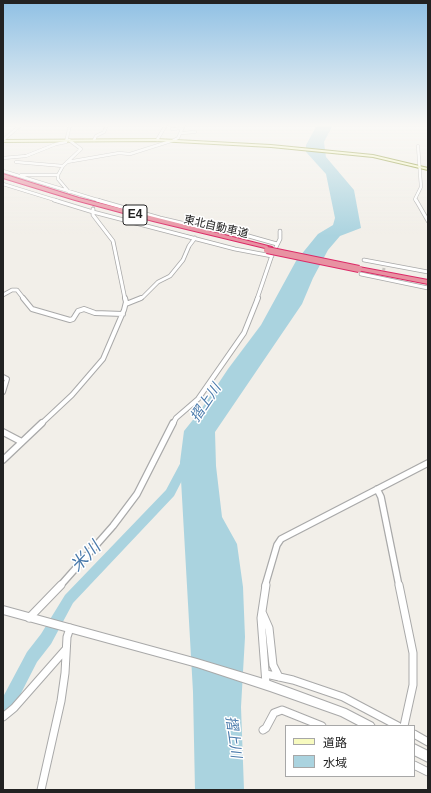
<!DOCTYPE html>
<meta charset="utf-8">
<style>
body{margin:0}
#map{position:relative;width:431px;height:793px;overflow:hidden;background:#f2efe9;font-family:Arial,"Noto Sans JP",sans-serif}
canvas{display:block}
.frame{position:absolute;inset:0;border:4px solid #222;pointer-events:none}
.legend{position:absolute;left:285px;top:725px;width:130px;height:52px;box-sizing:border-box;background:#fff;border:1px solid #a7a7a7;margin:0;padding:5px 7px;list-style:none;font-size:12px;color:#222}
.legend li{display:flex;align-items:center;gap:8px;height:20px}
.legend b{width:20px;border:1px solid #a7a7a7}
</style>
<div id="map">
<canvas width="431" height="793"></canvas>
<div class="frame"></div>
<ul class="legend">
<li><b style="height:5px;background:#f7fabf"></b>道路</li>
<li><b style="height:11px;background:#aad3df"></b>水域</li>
</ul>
</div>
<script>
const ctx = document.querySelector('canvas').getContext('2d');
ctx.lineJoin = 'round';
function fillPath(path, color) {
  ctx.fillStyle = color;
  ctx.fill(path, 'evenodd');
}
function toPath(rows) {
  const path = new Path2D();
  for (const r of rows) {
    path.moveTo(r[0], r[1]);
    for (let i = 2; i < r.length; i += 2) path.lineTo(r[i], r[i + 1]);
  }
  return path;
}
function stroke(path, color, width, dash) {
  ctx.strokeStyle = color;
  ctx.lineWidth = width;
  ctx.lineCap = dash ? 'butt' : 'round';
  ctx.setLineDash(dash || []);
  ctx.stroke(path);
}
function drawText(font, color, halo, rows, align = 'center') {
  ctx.font = font + ' Arial,"Noto Sans JP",sans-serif';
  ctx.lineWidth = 3;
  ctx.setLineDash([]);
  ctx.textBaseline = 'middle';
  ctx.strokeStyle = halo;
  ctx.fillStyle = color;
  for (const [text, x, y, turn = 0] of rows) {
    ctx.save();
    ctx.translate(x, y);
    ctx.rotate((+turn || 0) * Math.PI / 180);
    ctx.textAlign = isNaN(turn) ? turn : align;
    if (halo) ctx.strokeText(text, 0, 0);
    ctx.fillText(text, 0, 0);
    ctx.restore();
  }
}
fillPath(toPath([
 [317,125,333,125,324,142,326,157,354,190,361,228,340,236,328,250,313,278,302,304,215,432,216,466,222,517,237,544,243,587,245,637,241,707,244,790,195,790,193,692,180,462,184,431,200,411,228,369,261,325,296,261,318,234,333,225,335,218,326,174,306,152,306,145]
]), '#aad3df');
fillPath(toPath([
 [186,459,190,460,191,463,174,496,73,603,51,644,37,662,15,705,8,712,3,714,3,697,27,652,41,634,65,595,166,490,182,460,186,459]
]), '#aad3df');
stroke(toPath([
 [93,209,95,202],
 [383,275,384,268]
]), '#c8c6c1', 3, [3, 1.5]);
const minorFar4 = toPath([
 [172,129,182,128],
 [181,133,195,132],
 [3,140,21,125],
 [69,140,81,149,63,166,58,175,58,179,69,192],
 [94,140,96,136,104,132,107,125],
 [157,140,166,125],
 [172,141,178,138,184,125],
 [3,158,26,156,56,144,66,142,70,125],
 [16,162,63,166],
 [67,162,119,153,130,154,171,141],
 [3,171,101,201],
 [21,175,58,175],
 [3,184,58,201],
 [416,201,415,199,421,187,418,146]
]);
const minorFar3 = toPath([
 [54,200,93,212,235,249,272,256],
 [97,200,160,218,207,229,238,233,277,244],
 [416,200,428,221],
 [93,209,93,215,113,241,125,299],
 [364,260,428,272],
 [361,274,428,288],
 [3,295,12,290,17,290,24,299],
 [139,299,143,297,158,282,170,276,183,260,189,246,195,238],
 [257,299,272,255,280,239,280,231]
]);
const minorFar2 = toPath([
 [23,298,32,309,70,320,73,319,78,311,84,309,95,313,123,314],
 [126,304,141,298],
 [3,377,7,379,3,392],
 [41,424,72,395,103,359,124,310,126,302,125,298],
 [173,424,176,418,198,399,244,333,258,298]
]);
const minorFar1 = toPath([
 [3,432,22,442],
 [3,460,42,423],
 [377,489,381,497,399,586],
 [60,586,113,526,137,494,173,423],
 [265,586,277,545,281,539,428,463]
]);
const minor = toPath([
 [266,585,261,618,266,684],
 [399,585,413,653,413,685,404,726],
 [262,612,269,628,273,665,279,677],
 [29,618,61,585],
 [266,674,293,680,343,697,398,726],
 [3,717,14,708,66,649],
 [263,730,266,728,274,713,282,710,322,726],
 [414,734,428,742],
 [414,765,428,772],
 [41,790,61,701,65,673,67,637,70,628]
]);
const tertiary = toPath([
 [3,606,197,659,270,681,346,709,373,723,375,726,360,726,341,716,270,691,197,667,3,614,3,606],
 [414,744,428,751,428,762,414,755,414,744]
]);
const secondary = toPath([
 [157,139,271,145,373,155,428,168,428,170,373,157,271,147,157,141,3,142,3,140,157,139]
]);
const motorway = toPath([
 [3,174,79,198,272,247,269,249,153,221,75,200,3,178,3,174],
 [359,267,428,280,428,284,357,270,357,268,359,267]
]);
stroke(minorFar4, '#a9a9a9', 3.5);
stroke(minorFar3, '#a9a9a9', 4.5);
stroke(minorFar2, '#a9a9a9', 6);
stroke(minorFar1, '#a9a9a9', 8);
stroke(minor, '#a9a9a9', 9);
stroke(tertiary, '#a9a9a9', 2);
stroke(secondary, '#707d05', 2);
stroke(motorway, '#dc2a67', 2);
stroke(minorFar4, '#fff', 2.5);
stroke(minorFar3, '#fff', 3);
stroke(minorFar2, '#fff', 4);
stroke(minorFar1, '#fff', 5.5);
stroke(minor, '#fff', 7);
fillPath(tertiary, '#fff');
fillPath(secondary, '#f7fabf');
fillPath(motorway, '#e892a2');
const motorwayBridge = toPath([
 [267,250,359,269]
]);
stroke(motorwayBridge, '#dc2a67', 8, []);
stroke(motorwayBridge, '#e892a2', 6);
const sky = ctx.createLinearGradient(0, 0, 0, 236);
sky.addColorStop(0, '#8fc0e4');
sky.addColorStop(0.53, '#f9f8f5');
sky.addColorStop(1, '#f9f8f500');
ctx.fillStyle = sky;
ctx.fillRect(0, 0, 431, 236);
drawText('11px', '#222', '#fff', [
 ["東北自動車道",216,227,13]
]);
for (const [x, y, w] of [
 [135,215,24]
]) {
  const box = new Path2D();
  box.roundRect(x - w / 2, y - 10, w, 20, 3);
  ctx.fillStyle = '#fff';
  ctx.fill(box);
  stroke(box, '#222', 1);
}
drawText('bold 12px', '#222', null, [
 ["E4",135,215]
]);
drawText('italic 14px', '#4a7aab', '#fff', [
 ["摺上川",206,403,-56],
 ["摺上川",233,737,82]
]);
drawText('italic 17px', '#4a7aab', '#fff', [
 ["米川",86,557,-46]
]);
</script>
